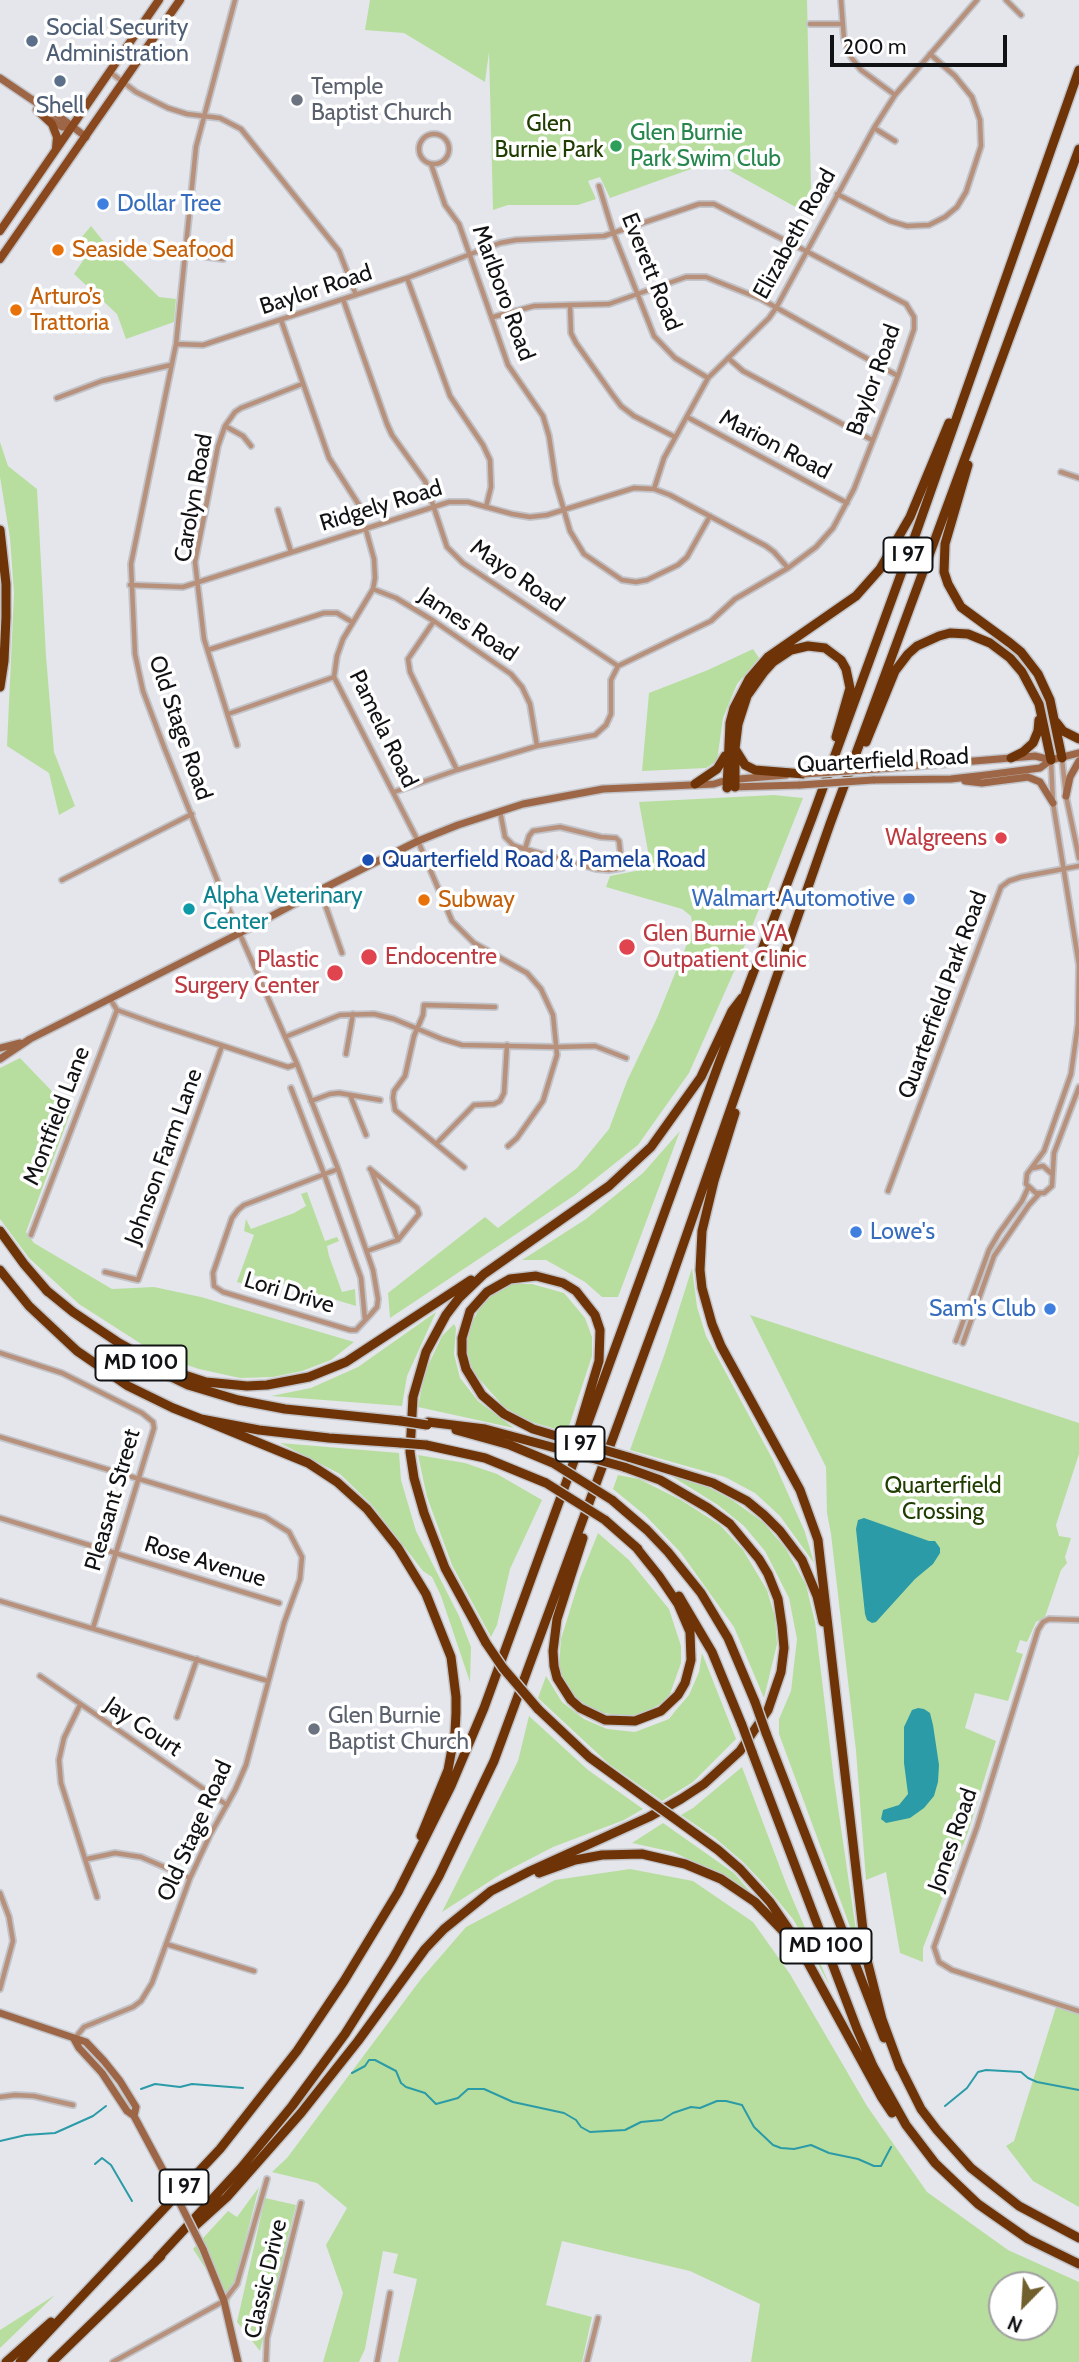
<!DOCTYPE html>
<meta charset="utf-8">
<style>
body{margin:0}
#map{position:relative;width:1079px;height:2362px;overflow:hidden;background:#e4e6ec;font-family:Cabin,sans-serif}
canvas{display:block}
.north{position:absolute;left:988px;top:2271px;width:70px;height:70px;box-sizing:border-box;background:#fff;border:2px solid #a0a0a1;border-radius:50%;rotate:204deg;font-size:19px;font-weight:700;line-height:28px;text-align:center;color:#111214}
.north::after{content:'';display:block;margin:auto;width:24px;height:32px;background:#71602e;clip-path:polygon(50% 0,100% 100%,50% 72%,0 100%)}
.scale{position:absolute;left:830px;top:35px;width:177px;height:32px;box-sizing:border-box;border:4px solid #111214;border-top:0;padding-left:9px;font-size:21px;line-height:24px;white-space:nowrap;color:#111214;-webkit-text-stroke:5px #fff;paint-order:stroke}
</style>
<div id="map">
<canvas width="1079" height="2362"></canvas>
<div class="north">N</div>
<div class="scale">200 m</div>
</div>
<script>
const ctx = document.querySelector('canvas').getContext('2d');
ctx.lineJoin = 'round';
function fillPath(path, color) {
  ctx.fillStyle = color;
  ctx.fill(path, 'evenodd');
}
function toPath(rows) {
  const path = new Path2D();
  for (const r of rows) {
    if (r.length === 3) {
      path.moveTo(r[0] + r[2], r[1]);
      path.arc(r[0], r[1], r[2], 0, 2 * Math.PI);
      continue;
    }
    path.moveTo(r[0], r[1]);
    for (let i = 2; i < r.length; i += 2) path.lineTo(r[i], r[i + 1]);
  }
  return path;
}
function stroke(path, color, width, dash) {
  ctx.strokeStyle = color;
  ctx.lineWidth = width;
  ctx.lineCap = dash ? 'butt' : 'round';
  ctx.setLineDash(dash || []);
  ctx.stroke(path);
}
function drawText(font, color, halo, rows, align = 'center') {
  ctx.font = font + ' Cabin,sans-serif';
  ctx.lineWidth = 7;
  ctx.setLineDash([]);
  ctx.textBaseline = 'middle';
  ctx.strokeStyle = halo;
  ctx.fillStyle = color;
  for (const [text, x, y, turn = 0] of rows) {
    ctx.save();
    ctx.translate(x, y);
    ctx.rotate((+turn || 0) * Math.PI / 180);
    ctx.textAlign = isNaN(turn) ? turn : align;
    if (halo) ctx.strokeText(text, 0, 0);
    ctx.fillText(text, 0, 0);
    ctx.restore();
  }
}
fillPath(toPath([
 [370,0,807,0,811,188,801,210,725,168,691,169,610,198,600,177,588,181,596,199,578,205,508,205,493,210,489,52,485,82,404,33,365,30],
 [91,226,109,248,159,297,176,299,174,322,126,339,117,314,74,274,86,256,76,244],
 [0,442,8,466,37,489,46,656,54,752,75,806,59,815,49,773,7,746,14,593,10,538,0,477],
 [753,649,759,658,737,684,723,718,717,761,706,768,642,771,649,693,708,670],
 [774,795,803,798,736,967,689,1073,638,1145,575,1195,390,1318,388,1293,485,1217,498,1228,577,1168,609,1129,627,1081,657,1018,693,929,691,916,682,909,606,887,610,876,651,868,639,802],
 [20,1058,71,1111,26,1232,34,1243,112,1289,154,1287,201,1297,354,1342,331,1360,302,1371,273,1377,240,1378,199,1369,160,1356,79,1304,29,1258,0,1219,0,1068],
 [680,1131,618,1297,602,1297,585,1282,546,1260,522,1260,586,1219,643,1173],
 [307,1192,325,1241,337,1237,339,1241,327,1246,329,1256,342,1292,355,1289,356,1306,247,1273,244,1284,237,1282,254,1235,244,1231,246,1219,251,1229,294,1213,306,1206,301,1194],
 [692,1268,697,1307,706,1336,773,1460,805,1532,814,1563,780,1516,755,1493,725,1477,630,1450,665,1353],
 [511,1284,532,1284,564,1293,585,1318,592,1337,592,1356,567,1432,528,1421,504,1407,473,1372,468,1354,468,1337,473,1321,480,1307,491,1295],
 [436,1312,407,1376,402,1406,271,1396,311,1388,358,1367],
 [750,1315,1079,1423,1079,1454,1056,1525,1059,1536,1071,1538,1065,1557,1067,1563,1061,1570,1045,1617,1036,1622,1027,1642,1020,1640,1016,1652,1023,1654,1008,1701,975,1693,965,1728,996,1741,968,1832,923,1948,923,1962,900,1953,886,1872,866,1880,856,1751,831,1534,827,1513,826,1467],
 [454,1324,456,1328,454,1354,460,1378,478,1401,514,1428,418,1407,425,1372,442,1336],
 [280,1443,399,1453,401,1480,416,1531,459,1616,471,1647,470,1682,441,1596,432,1577,423,1571,372,1505,340,1474],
 [418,1455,465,1463,497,1474,542,1500,510,1569,497,1625,491,1637,452,1565,427,1497],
 [665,1472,702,1484,732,1500,763,1522,786,1549,806,1585,815,1622,834,1780,859,1951,779,1734,779,1719,791,1691,797,1639,789,1598,765,1551,744,1526,718,1505],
 [618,1475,639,1479,681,1500,720,1525,743,1550,767,1590,775,1617,777,1644,764,1698,734,1627,681,1553,646,1516,613,1489],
 [598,1533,629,1560,669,1609,681,1646,681,1663,670,1694,662,1703,640,1715,626,1717,599,1712,577,1699,564,1680,559,1667,561,1639,580,1578],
 [702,1653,736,1739,693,1782,662,1801,609,1764,538,1698,546,1676,562,1702,584,1719,607,1729,635,1732,669,1719,676,1710,689,1695,699,1672],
 [529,1716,588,1770,643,1809,624,1820,553,1847,501,1874,442,1912,518,1761],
 [742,1767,787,1886,830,1986,793,1919,763,1883,743,1862,715,1838,681,1815,693,1808],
 [663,1823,734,1873,753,1895,729,1878,673,1852,632,1843],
 [630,1869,693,1881,753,1922,790,1974,867,2106,927,2192,1008,2250,1079,2282,1079,2362,751,2362,760,2304,690,2271,562,2241,546,2305,592,2317,582,2362,398,2362,417,2279,393,2273,398,2254,383,2251,365,2349,359,2362,323,2362,343,2293,326,2245,347,2208,317,2183,272,2172,287,2158,421,1979,466,1927,555,1880],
 [1002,2285,1044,2285,1044,2327,1002,2327],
 [1056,2007,1079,2014,1079,2207,1033,2181,1006,2146,1014,2141],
 [259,2187,229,2305,193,2249,228,2211,237,2217],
 [265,2198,296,2205,260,2351,237,2322],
 [55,2295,0,2348,0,2330]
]), '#b8de9f');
fillPath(toPath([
 [864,1518,929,1541,935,1541,940,1548,940,1553,933,1564,915,1579,876,1622,872,1623,867,1620,865,1614,856,1529,858,1520],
 [918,1708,924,1709,930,1713,933,1725,939,1765,938,1782,934,1796,924,1808,910,1818,886,1823,881,1819,883,1810,899,1805,908,1794,904,1763,904,1727,912,1710]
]), '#2b9ba7');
stroke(toPath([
 [352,2073,365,2066,369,2060,375,2060,396,2071,401,2083,406,2087,425,2093,436,2104,458,2098,468,2089,484,2089,513,2102,564,2113,576,2120,581,2127,590,2132,625,2130,641,2122,662,2120,673,2113,691,2107,700,2108,717,2101,726,2101,742,2105,754,2127,773,2145,781,2148,794,2149,811,2145,829,2153,858,2159,874,2166,881,2166,891,2147],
 [141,2089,155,2084,180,2087,192,2084,243,2088],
 [945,2106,967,2088,978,2072,986,2070,1021,2072,1028,2078,1037,2082,1079,2090],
 [0,2141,26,2135,55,2133,93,2116,106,2106],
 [95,2164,102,2158,111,2165,132,2201]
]), '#2b9ba7', 2);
const street = toPath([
 [235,0,196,147,176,344,131,564,135,654,143,691,164,747,228,907,297,1064,338,1169,373,1270,378,1299,377,1307,371,1314,356,1330,350,1330,223,1292,214,1286,213,1273,232,1218,238,1210,244,1205,338,1169],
 [841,0,844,39,851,57,861,70,895,95],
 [1006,0,1021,15],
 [810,24,842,24],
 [110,72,136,92,168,108,187,114,220,118,241,129,339,251,356,295],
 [874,128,895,141],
 [434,149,15],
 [431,164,445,205,459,224,508,365,543,416,549,436,556,483,570,531,584,554,622,580,636,582,647,580,678,565,687,557,710,516],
 [599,186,613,232,654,336,675,358,708,378],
 [837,194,890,221,907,226,929,225,945,217,957,207,966,192,981,146,980,120,972,97,955,76,930,54],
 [185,254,223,259],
 [407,278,450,396,483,445,490,460,491,487,486,507],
 [343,299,387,424,392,435,425,481,447,547,463,563,618,666],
 [570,305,571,333,576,343,612,394,621,406,634,416,675,437],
 [493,317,534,306,609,304,686,277,706,277,761,299,898,376],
 [281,320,329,458,359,505,374,559,375,578,373,589,343,639,337,656,334,677,418,841,452,921,474,943,527,973,541,989,553,1015,557,1055,543,1101,517,1138,508,1146],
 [176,344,203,345,407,278,500,243,516,240,604,236,699,204,714,204,806,251,906,304,914,317,914,329,898,376,854,489,833,528,816,547,788,568,735,599,711,621,618,666,611,680,611,714,606,725,595,735,537,746,457,770,394,792],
 [728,358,743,371,872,440],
 [57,398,102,381,171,365],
 [687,417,847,503],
 [225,426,243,436,251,446],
 [1061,472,1079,478],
 [654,489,664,458,708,378,769,318,776,308,874,128,895,95,977,0],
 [278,510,291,552],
 [130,585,183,587,449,502,468,502,512,514,530,517,547,515,634,488,654,489,670,495,766,546,774,552,788,568],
 [373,589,396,598,434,621,511,674,522,687,530,704,537,746],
 [434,621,408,659,410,672,457,770],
 [208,650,324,613,337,613,352,622],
 [228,714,334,677],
 [237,745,204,639,195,562,218,446,225,426,235,412,241,408,302,384],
 [1062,759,1066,796,1079,858],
 [1051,761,1053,803,1079,965,1078,1024,1071,1074,1044,1151,1027,1174,1026,1184,1036,1193,1044,1193,1052,1186,1054,1153,1079,1087],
 [500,811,505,837,513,845,518,847,596,869,609,870,622,868,619,841,616,838,601,837,560,827,533,831,529,836,525,849],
 [62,880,192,814],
 [320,890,342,953],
 [110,999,117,1010,156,1024,288,1067,297,1064],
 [285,1037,340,1015,374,1014,394,1019,442,1039,462,1045,557,1047,595,1046,626,1058],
 [346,1054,353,1014],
 [291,1088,324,1174,361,1278,365,1320],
 [350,1095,366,1135],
 [311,1101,330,1094,339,1093,380,1100],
 [436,1144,474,1105,494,1104,500,1101,504,1093,507,1045],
 [464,1167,395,1110,393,1098,394,1091,405,1076,414,1036,423,1015,424,1005,495,1007],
 [1033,1168,1043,1166,1052,1174],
 [371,1170,398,1240],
 [888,1191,1001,887,1009,881,1021,877,1079,866],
 [31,1235,117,1010],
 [367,1251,398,1240,419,1214,417,1208,370,1169],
 [105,1272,138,1280,222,1046],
 [956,1341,989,1250,999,1233,1022,1201,1028,1188],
 [963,1343,994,1256,1029,1205,1039,1194],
 [0,1353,62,1373,142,1413,153,1422,154,1428,93,1628],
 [0,1437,265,1517,289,1532,302,1557,300,1579,284,1623,246,1765,235,1790,210,1835,190,1878,152,1983,141,2001,133,2007,84,2027,75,2038],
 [0,1518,279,1603],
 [0,1601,268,1681],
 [1079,1620,1049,1619,1043,1622,1038,1630,977,1827,934,1947,939,1962,952,1970,1079,2011],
 [40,1676,227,1805],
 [80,1705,64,1738,59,1760,61,1783,97,1897],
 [177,1717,197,1659],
 [87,1859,115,1853,141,1857,190,1878],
 [0,1893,9,1917,13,1941,0,1989],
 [166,1944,254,1971],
 [0,2097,15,2095,34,2096,73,2105],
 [113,2362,224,2301,237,2284,267,2179],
 [266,2362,267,2338,301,2203],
 [377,2362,390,2293],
 [587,2362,598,2318]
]);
const secondary = toPath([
 [0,78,37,103,42,103,86,137],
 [48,117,62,127,72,127],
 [877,769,1035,756,1051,760,1079,753],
 [873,780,951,779,986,775,1040,768,1051,760],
 [965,781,982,783,1028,777,1040,782,1053,803],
 [732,787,800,785],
 [1066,796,1070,777,1079,761],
 [0,1048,20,1043],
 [0,1059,30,1039,240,933,320,890,418,841,458,825,523,804,603,789,714,784,727,780,786,775],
 [0,2013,86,2042,104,2061,120,2081,136,2107,134,2116],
 [74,2039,79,2048,102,2073,127,2111,134,2116,164,2172],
 [203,2249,224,2301,238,2362]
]);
const primary = toPath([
 [37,110,52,124,57,137,56,148],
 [0,231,159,0],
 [0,259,180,0]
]);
const highway = toPath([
 [968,465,945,544,944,572,948,584,961,607,1010,643,1021,652,1038,674,1050,700,1062,758],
 [0,530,6,584,6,617,4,661,0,687],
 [1056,722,1063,731,1079,739],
 [866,742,895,671,908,654,917,646,939,636,950,633,968,634,990,643,1010,658,1022,672,1039,704,1051,760],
 [1011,758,1023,752,1033,743,1038,731,1039,720],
 [804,774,755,770,745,765,735,749,738,724,747,696,764,672,773,662,791,650,808,646,825,648,841,660,846,669,850,688,836,737],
 [695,784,717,769,725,756],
 [735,787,735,751],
 [727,788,730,723,734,708,749,679,768,657,856,596,880,569,910,517,949,423],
 [735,1113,714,1181,702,1231,700,1270,702,1288,712,1324,721,1346,800,1490,818,1540,866,1956,882,2019,900,2068],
 [0,1231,24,1264,48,1292],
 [0,1270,29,1306,77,1351,128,1386,173,1408,201,1419,259,1430,329,1438,401,1443],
 [46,1290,73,1312,119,1343,166,1369,206,1382,247,1386,267,1385,309,1377,346,1362,471,1280],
 [136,1360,188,1385,238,1400,285,1409,401,1421],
 [201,1419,308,1463,337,1482,367,1509,383,1529,398,1548,426,1594,451,1657,456,1697,456,1713,455,1732,448,1770,421,1836],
 [428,1422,485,1429,559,1449],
 [456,1430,510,1445,553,1463],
 [563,1438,533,1429,504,1414,482,1395,466,1369,462,1354,462,1338,470,1311,487,1292,510,1279,536,1276,563,1283,576,1291,595,1315,600,1330,599,1361,576,1438],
 [426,1445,485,1458,546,1483],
 [628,1457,713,1483,747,1501,764,1515,780,1531,802,1560,817,1596,823,1622],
 [612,1500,647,1530,668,1552,701,1593,728,1638,755,1702],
 [605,1520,638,1549],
 [583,1538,557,1619,553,1651,554,1666,557,1678,571,1700,580,1708,605,1720,635,1721,661,1711,678,1695,685,1683,691,1660,690,1632,678,1604,659,1576,635,1546],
 [679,1596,712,1652,742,1725],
 [486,1643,445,1568,424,1513,414,1478,410,1452,413,1397,426,1352,446,1315,459,1298,484,1274,609,1186,651,1147,701,1077,732,1011,742,998],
 [538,1709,589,1757,647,1799],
 [766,1733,884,2038],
 [752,1752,857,2029,873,2066,906,2125,935,2163,978,2204,1028,2239,1079,2264],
 [671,1816,718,1850,740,1869,770,1902,794,1937,882,2098,892,2113],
 [539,1873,575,1860,602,1855,642,1854,685,1864,721,1879,755,1902,783,1931,796,1950],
 [899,2065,921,2109,937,2130,971,2168,1019,2206,1079,2238],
 [195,2226,227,2197,301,2113,358,2041,425,1949,444,1929,491,1891,530,1871,649,1817,681,1799,704,1784,740,1751,768,1710,781,1672,784,1648,782,1626,778,1599,768,1574,759,1559,730,1524,708,1508,660,1480,624,1467],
 [157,2259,241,2168,292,2106,345,2034,393,1958,439,1876,494,1761,667,1291,830,824,1079,149],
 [6,2362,51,2322],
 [20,2362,220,2149,297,2051,344,1981,398,1892,451,1786,484,1708,719,1063,812,818,916,533,1079,70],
 [52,2362,161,2256]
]);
stroke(street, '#c2c4c9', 8);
stroke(secondary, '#c2c4c9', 10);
stroke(primary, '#c2c4c9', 11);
stroke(highway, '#c2c4c9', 12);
stroke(street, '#b7917c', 4.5);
stroke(secondary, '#9d6747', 7);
stroke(primary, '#89481d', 8);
stroke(highway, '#6e3407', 9);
const secondaryBridge = toPath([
 [804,774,877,769],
 [800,785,873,780],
 [164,2172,203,2249]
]);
const highwayBridge = toPath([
 [401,1421,427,1425],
 [563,1438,628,1457],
 [401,1443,426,1445],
 [559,1449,624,1467],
 [553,1463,612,1500],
 [546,1483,605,1520],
 [486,1643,503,1668,538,1709],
 [755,1702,766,1733],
 [742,1725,752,1752],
 [647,1799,671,1816]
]);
stroke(secondaryBridge, '#c2c4c9', 10, []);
stroke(highwayBridge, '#c2c4c9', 12, []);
stroke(secondaryBridge, '#9d6747', 7);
stroke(highwayBridge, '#6e3407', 9);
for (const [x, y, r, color] of [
 [32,41,7,"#5c6f8a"],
 [60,81,7,"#5c6f8a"],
 [297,100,7,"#6b7280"],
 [616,146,7,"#2e9e5b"],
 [103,204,7,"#3f7fe0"],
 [58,250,7,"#e8710a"],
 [16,310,7,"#e8710a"],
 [1001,838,7,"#e0444e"],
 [368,860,7,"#1a4fb4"],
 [909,899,7,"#3f7fe0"],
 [424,900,7,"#e8710a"],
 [189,909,7,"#0f9aa8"],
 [627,947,9,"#e0444e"],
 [369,957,9,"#e0444e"],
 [335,973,9,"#e0444e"],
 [856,1232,7,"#3f7fe0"],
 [1050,1309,7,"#3f7fe0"],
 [314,1729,7,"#6b7280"]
]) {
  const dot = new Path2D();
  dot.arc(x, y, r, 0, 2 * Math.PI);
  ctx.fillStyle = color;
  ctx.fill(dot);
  stroke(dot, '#fff', 2.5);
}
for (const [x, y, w] of [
 [908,555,49],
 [141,1363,91],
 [580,1444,49],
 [826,1946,91],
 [184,2187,49]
]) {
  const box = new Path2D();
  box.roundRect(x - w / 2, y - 17.5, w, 35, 5);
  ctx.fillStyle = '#fff';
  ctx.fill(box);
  stroke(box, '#111214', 2);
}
drawText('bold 21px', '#111214', null, [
 ["I 97",908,555],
 ["MD 100",141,1363],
 ["I 97",580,1444],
 ["MD 100",826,1946],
 ["I 97",184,2187]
]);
drawText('23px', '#4e5e75', '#fff', [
 ["Social Security",46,28],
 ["Administration",46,54],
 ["Shell",60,106,"center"]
], 'left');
drawText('23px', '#5b616d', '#fff', [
 ["Temple",311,87],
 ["Baptist Church",311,113],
 ["Glen Burnie",328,1716],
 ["Baptist Church",328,1742]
], 'left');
drawText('23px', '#203e02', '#fff', [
 ["Glen",549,124],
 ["Burnie Park",549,150],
 ["Quarterfield",943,1486],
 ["Crossing",943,1512]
]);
drawText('23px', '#27864d', '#fff', [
 ["Glen Burnie",630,133],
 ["Park Swim Club",630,159]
], 'left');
drawText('23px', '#366cbe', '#fff', [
 ["Dollar Tree",117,204],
 ["Walmart Automotive",895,899,"right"],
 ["Lowe's",870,1232],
 ["Sam's Club",1036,1309,"right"]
], 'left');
drawText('23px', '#111214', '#fff', [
 ["Elizabeth Road",795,234,-61],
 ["Everett Road",651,272,68],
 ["Baylor Road",316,290,-18],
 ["Marlboro Road",503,293,70],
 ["Baylor Road",874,380,-70],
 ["Marion Road",775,445,28],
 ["Carolyn Road",194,498,-80],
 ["Ridgely Road",381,506,-17],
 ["Mayo Road",517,576,35],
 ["James Road",468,625,34],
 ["Old Stage Road",180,728,71],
 ["Pamela Road",383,729,64],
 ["Quarterfield Road",883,761,-3],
 ["Quarterfield Park Road",943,995,-70],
 ["Montfield Lane",57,1116,-69],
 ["Johnson Farm Lane",164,1157,-70],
 ["Lori Drive",289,1293,17],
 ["Pleasant Street",113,1500,-74],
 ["Rose Avenue",205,1562,17],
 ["Jay Court",143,1727,34],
 ["Old Stage Road",195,1831,-66],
 ["Jones Road",953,1840,-71],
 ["Classic Drive",266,2279,-77]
]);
drawText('23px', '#c56008', '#fff', [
 ["Seaside Seafood",72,250],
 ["Arturo’s",30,297],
 ["Trattoria",30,323],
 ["Subway",438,900]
], 'left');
drawText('23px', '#be3a42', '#fff', [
 ["Walgreens",987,838],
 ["Glen Burnie VA",643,934,"left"],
 ["Outpatient Clinic",643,960,"left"],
 ["Endocentre",385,957,"left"],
 ["Plastic",319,960],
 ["Surgery Center",319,986]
], 'right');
drawText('23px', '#164399', '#fff', [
 ["Quarterfield Road & Pamela Road",382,860]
], 'left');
drawText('23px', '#0d838f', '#fff', [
 ["Alpha Veterinary",203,896],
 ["Center",203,922]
], 'left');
</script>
